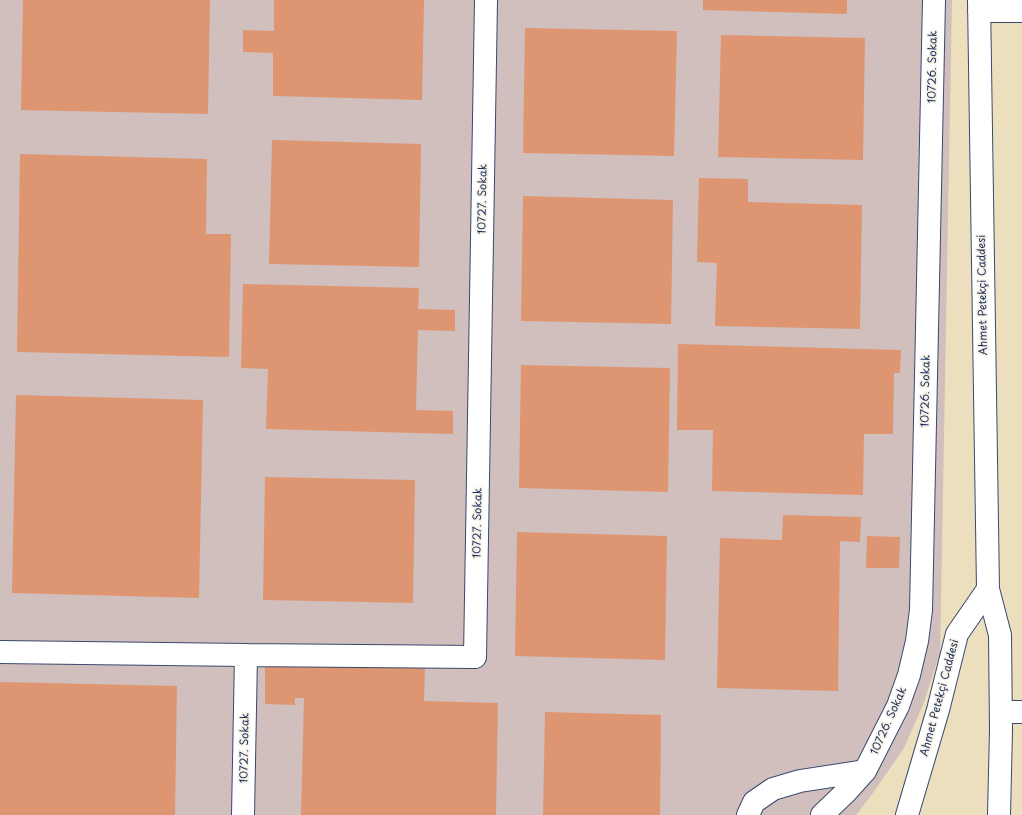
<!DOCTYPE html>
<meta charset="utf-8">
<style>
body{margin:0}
canvas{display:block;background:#ecdfbd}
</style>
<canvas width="1022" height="815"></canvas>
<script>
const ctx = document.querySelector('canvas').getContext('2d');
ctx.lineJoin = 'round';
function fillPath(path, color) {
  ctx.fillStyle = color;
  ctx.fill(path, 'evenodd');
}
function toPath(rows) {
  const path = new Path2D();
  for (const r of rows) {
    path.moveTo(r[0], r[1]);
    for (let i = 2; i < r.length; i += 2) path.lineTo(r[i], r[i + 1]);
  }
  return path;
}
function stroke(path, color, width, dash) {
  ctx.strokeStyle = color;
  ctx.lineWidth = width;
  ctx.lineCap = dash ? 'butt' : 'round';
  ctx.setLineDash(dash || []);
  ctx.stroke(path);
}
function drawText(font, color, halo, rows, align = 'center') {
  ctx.font = font + ' "Playpen Sans",sans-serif';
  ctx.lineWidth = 3.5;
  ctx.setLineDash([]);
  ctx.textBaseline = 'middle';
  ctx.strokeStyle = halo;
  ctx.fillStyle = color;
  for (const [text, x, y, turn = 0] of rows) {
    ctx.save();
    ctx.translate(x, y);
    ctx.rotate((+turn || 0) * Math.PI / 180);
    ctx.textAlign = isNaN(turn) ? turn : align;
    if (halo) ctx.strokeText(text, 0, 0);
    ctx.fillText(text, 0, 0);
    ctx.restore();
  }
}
fillPath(toPath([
 [0,0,952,0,940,653,923,705,904,748,873,793,856,815,0,815]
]), '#d1bfbd');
fillPath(toPath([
 [23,0,210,0,208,114,21,110],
 [274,0,424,0,422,100,273,96,273,53,243,52,243,30,274,31],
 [703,0,847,0,847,14,703,10],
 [525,28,677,31,674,156,523,153],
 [721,35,865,38,863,160,718,157],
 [272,140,421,144,419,267,269,264],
 [20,154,207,159,206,234,231,234,229,357,17,352],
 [699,178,748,179,748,202,862,205,860,329,715,326,717,263,697,262],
 [523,196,673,200,671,324,521,321],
 [243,284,419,288,418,309,455,310,455,331,418,330,416,410,453,411,453,434,266,429,268,369,241,368],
 [678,344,901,350,900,373,894,373,893,434,864,434,863,495,712,491,713,430,677,430],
 [521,365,670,368,668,492,519,488],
 [16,395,203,400,199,598,12,593],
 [265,477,415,480,413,603,263,600],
 [783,515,861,517,860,542,840,541,838,691,717,688,720,538,782,540],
 [517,532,667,536,665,660,515,656],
 [867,536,900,537,899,568,866,568],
 [265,664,425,667,424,701,498,703,496,815,301,815,304,698,295,698,295,705,265,704],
 [0,682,177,686,175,815,0,815],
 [545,712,661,715,660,815,543,815]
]), '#de9672');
const minor = toPath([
 [979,0,988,589,1000,635,1001,730,999,815],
 [979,11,1022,11],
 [0,652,246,655],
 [1001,712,1022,712],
 [243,815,246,655,475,657,486,0],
 [748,815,754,802,773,789,800,781,865,771],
 [822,815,847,791,865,771,898,706,909,675,917,641,921,610,934,0],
 [907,815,938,710,957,634,988,589]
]);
stroke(minor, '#3a496c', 24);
stroke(minor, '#fff', 22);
drawText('11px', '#1b2f5e', '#f7f3e8', [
 ["10726. Sokak",933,67,-89],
 ["10727. Sokak",483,199,-89],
 ["Ahmet Petekçi Caddesi",983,295,-91],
 ["10726. Sokak",926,391,-89],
 ["10727. Sokak",478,523,-89],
 ["Ahmet Petekçi Caddesi",940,698,-75],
 ["10726. Sokak",889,721,-66],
 ["10727. Sokak",245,748,-89]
]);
</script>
